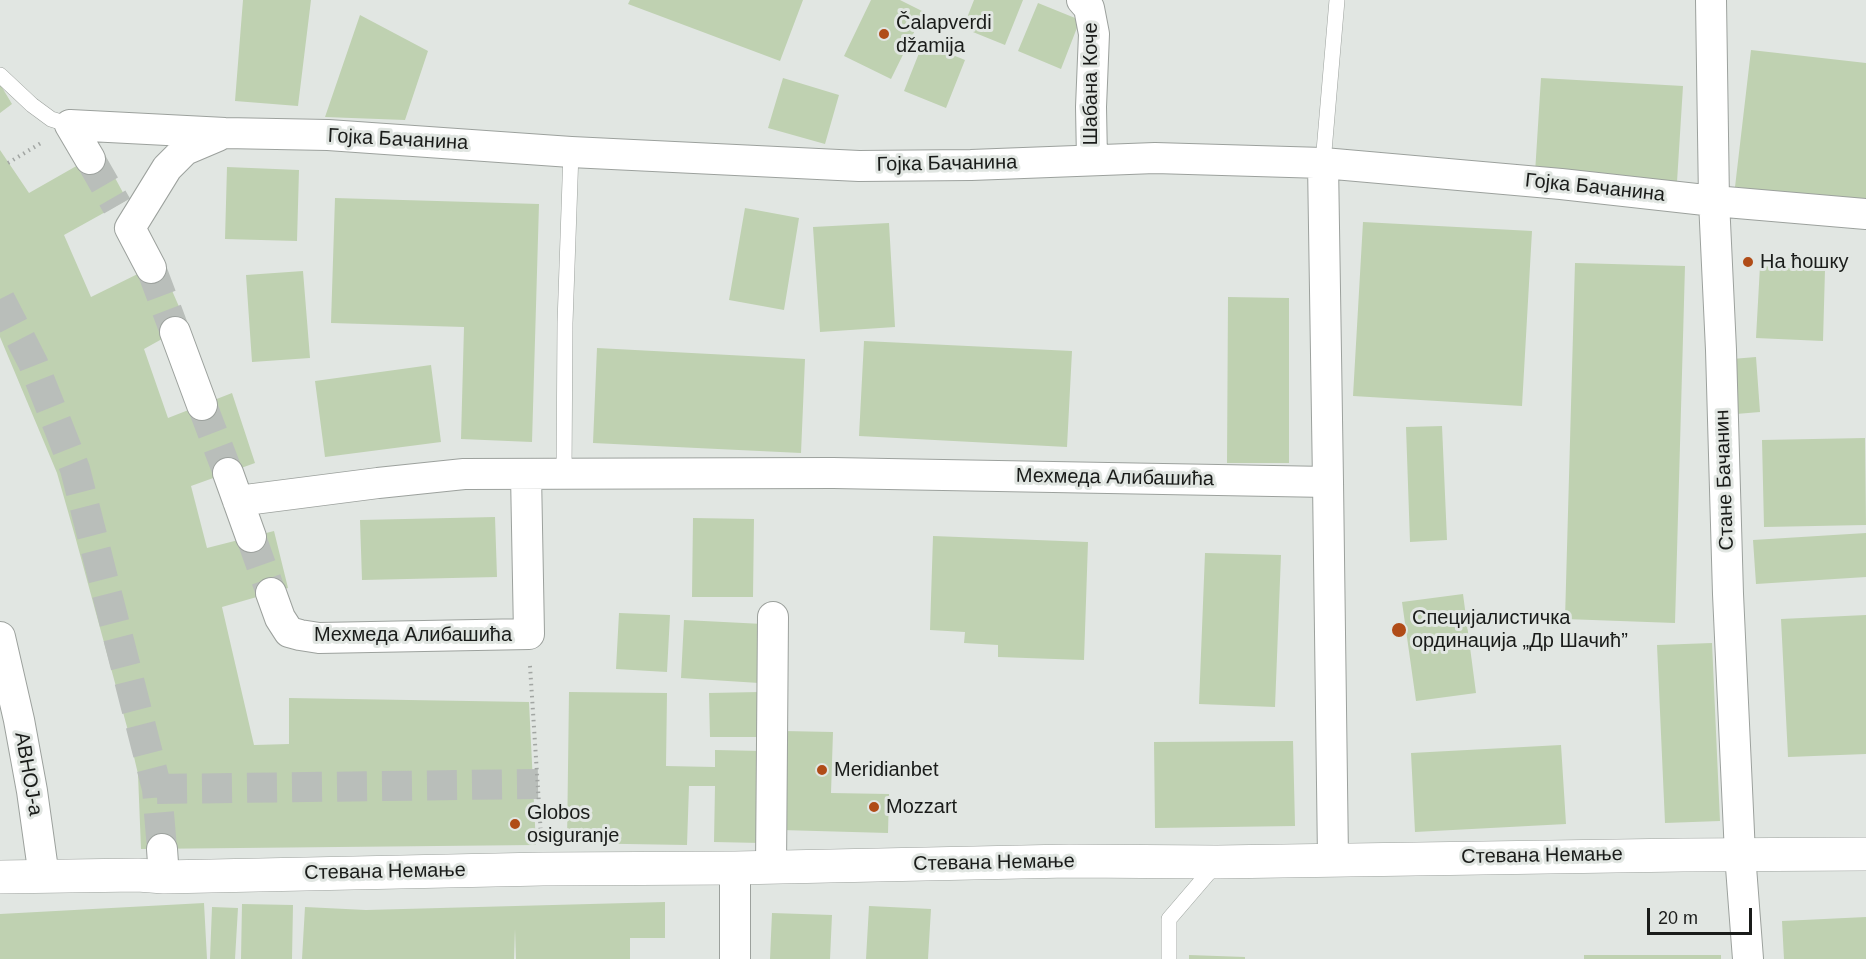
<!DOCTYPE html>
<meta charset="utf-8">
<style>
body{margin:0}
#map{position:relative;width:1866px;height:959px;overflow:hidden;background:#e1e6e2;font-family:Helvetica,sans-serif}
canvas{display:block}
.scale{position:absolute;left:1647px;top:908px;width:105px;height:27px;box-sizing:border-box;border:3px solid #1a1c1a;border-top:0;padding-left:8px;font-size:18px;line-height:21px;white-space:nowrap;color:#1a1c1a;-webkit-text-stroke:4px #e1e6e2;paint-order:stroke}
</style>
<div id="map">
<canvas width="1866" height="959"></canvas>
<div class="scale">20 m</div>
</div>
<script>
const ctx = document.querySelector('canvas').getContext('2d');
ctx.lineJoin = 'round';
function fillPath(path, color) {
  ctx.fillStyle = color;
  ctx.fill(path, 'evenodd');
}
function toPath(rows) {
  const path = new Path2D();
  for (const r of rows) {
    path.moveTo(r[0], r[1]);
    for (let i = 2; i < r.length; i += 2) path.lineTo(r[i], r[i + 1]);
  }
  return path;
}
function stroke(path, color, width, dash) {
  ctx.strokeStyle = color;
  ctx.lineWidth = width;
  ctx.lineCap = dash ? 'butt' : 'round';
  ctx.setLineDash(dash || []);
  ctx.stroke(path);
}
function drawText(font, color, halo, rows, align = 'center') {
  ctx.font = font + ' Helvetica,sans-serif';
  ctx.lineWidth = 6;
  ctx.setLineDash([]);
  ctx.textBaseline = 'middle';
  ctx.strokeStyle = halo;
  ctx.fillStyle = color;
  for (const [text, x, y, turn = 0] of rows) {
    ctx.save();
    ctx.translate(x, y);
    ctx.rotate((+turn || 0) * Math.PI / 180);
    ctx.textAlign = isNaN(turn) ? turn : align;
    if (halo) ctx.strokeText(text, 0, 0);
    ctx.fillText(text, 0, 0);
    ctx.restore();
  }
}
fillPath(toPath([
 [243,0,311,0,298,106,235,101],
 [630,0,803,0,780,61,628,4],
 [871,0,900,0,924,12,891,79,844,56],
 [974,0,1023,0,1005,45,963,28],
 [1038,3,1080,20,1061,69,1018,51],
 [360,15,428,51,405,120,325,117],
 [923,43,965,60,946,108,904,91],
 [1751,50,1866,63,1866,202,1735,187],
 [783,78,839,95,825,144,768,128],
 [1541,78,1683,86,1677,182,1535,173],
 [0,84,12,104,0,113],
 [0,150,29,193,101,152,127,200,64,235,91,297,160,263,187,325,144,349,168,418,232,393,255,463,191,486,207,548,274,531,288,588,222,607,254,745,289,744,289,698,529,702,536,845,141,849,138,774,127,727,75,536,57,473,0,337],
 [227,167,299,170,297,241,225,239],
 [335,198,539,204,532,442,461,439,464,327,331,323],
 [745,208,799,218,784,310,729,300],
 [1363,222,1532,231,1522,406,1353,396],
 [889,223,895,327,820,332,813,227],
 [1575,263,1685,266,1675,623,1565,619],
 [1760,266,1825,270,1823,341,1756,338],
 [303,271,310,358,252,362,246,275],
 [1228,297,1289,298,1289,463,1227,463],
 [864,341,1072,351,1067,447,859,436],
 [597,348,805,359,801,453,593,443],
 [1756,357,1760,412,1736,414,1732,359],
 [431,365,441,442,325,457,315,381],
 [1442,426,1447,540,1410,542,1406,427],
 [1865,438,1866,525,1764,527,1762,440],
 [495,517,497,577,362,580,360,520],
 [693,518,754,519,753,597,692,597],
 [1866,533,1866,577,1756,584,1753,540],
 [933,536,1088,542,1084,660,998,657,998,645,964,643,965,632,930,630],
 [1205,553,1281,555,1275,707,1199,704],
 [1463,594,1476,693,1416,701,1402,602],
 [619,613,670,615,667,672,616,669],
 [1866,615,1866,754,1788,757,1781,619],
 [684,620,763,624,759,683,681,678],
 [1712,643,1720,821,1665,823,1657,645],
 [569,692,667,693,666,766,715,767,715,750,762,751,761,843,714,842,715,786,689,786,687,845,567,843],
 [759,692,759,737,710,737,709,693],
 [784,731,833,732,831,793,889,794,888,833,781,830],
 [1293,741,1295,826,1155,828,1154,742],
 [1561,745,1566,824,1415,832,1411,753],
 [665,902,665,938,630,938,630,959,516,959,515,929,514,959,302,959,305,907,366,910],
 [204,903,207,959,0,959,0,914],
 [242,904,293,905,292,959,241,959],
 [869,906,931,909,928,959,866,959],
 [212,907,238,908,235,959,210,959],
 [772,913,832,915,830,959,770,959],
 [1866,917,1866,959,1784,959,1782,921],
 [1189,955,1245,957,1245,959,1189,959],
 [1584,955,1721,955,1721,959,1584,959]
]), '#bfd1b1');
stroke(toPath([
 [90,159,117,206],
 [151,268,175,332],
 [0,299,33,363,75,469,157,789,162,849],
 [202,405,228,473],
 [251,537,271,593],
 [157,789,538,784]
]), '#b9beba', 30, [30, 15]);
const lane = toPath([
 [0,75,32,105,51,119,70,125],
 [1323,163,1337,0],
 [564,473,565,323,571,152],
 [1169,959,1169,919,1217,863]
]);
const street = toPath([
 [1082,0,1089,8,1094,34,1091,107,1092,160],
 [1711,0,1714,201,1721,350,1728,594,1740,854,1748,959],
 [70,125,225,133,328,135,571,152,859,166,971,165,1155,158,1323,163,1561,184,1714,201,1866,214],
 [70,125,90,159],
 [1323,163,1328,482],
 [151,268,130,228,167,168,185,150,218,136],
 [175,332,202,405],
 [228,473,251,537],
 [238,501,378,483,464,474,833,473,1328,482,1333,859],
 [271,593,280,618,289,632,300,635,319,638,529,634,526,474],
 [0,637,19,720,32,791,44,877],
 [162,849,164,877],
 [771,867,773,617],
 [735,959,735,868]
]);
const secondary = toPath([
 [0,877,138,875,164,877,543,869,735,868,1069,861,1217,862,1683,855,1866,854]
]);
stroke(lane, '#9ca19d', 16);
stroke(street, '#9ca19d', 32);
stroke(secondary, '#9ca19d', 34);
stroke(toPath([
 [8,163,41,143],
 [530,666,541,835]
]), '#a2a6a3', 4, [1.5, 4.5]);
stroke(lane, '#fff', 15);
stroke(street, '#fff', 30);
stroke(secondary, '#fff', 33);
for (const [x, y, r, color] of [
 [884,34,6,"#b04c17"],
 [1748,262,6,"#b04c17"],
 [1399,630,8,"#b04c17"],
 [822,770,6,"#b04c17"],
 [874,807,6,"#b04c17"],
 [515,824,6,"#b04c17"]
]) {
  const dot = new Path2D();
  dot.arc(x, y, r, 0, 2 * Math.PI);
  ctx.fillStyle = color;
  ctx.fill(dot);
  stroke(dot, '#e1e6e2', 2);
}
drawText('20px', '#1a1c1a', '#e1e6e2', [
 ["Čalapverdi",896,23],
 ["džamija",896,46],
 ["На ћошку",1760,262],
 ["Специјалистичка",1412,618],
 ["ординација „Др Шачић”",1412,641],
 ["Meridianbet",834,770],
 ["Mozzart",886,807],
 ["Globos",527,813],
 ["osiguranje",527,836]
], 'left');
drawText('20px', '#1a1c1a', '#e1e6e2', [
 ["Шабана Коче",1091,84,-90],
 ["Гојка Бачанина",398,140,3],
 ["Гојка Бачанина",947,164,-1],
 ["Гојка Бачанина",1595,188,6],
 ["Мехмеда Алибашића",1115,478,1],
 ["Стане Бачанин",1725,480,-92],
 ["Мехмеда Алибашића",413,635],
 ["АВНОЈ-а",28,774,80],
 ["Стевана Немање",1542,856,-1],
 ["Стевана Немање",994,863,-1],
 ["Стевана Немање",385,872,-1]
]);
</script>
